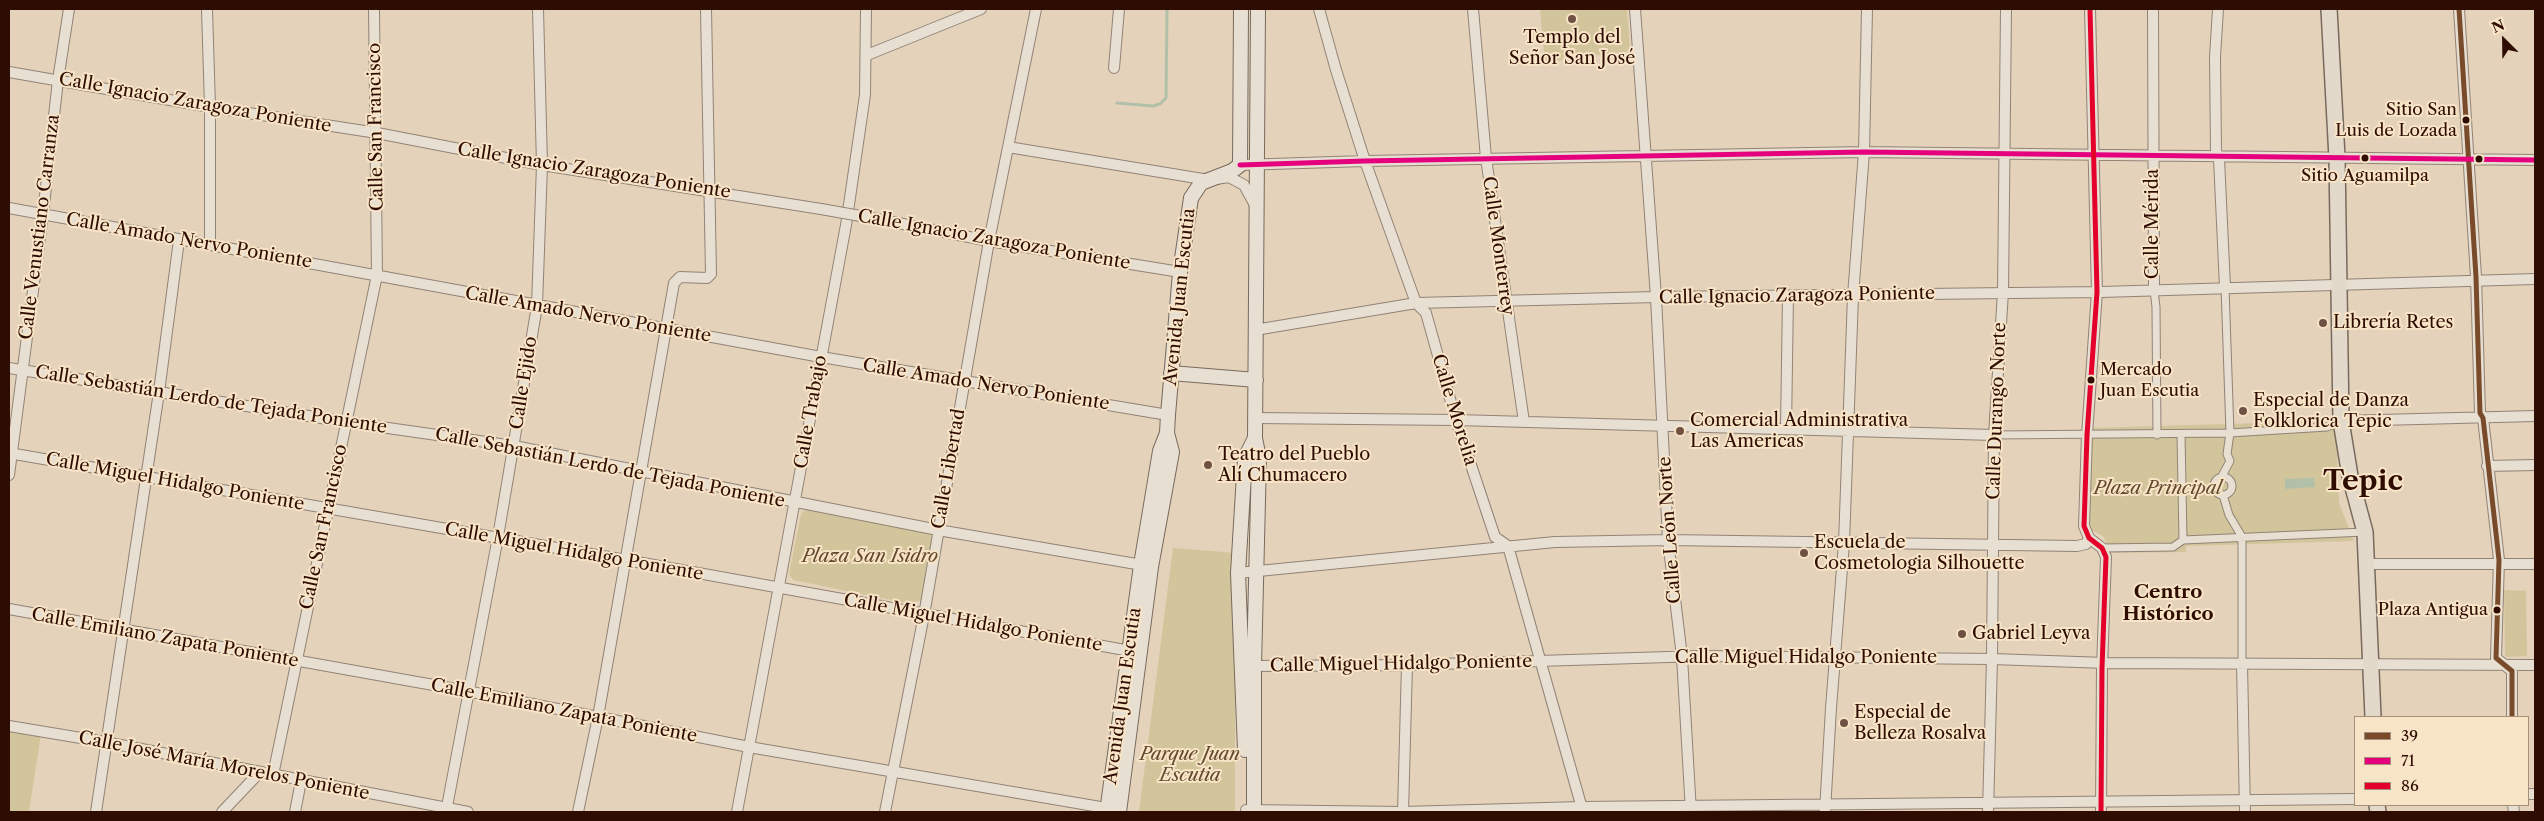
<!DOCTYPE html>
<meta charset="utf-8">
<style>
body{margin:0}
#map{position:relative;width:2544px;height:821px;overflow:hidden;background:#e4d2ba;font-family:"Libre Caslon Text",serif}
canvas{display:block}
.frame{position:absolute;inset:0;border:10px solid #2e0c02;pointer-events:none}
.legend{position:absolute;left:2354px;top:716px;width:175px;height:90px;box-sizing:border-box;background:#f8e4c6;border:1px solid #a78e78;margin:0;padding:6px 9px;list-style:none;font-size:15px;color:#2e0c02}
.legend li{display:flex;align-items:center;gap:10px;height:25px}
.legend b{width:25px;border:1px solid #a78e78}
.north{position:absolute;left:2479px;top:15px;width:50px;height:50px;-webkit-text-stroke:4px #f8e4c6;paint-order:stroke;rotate:337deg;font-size:14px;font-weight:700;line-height:20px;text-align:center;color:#2e0c02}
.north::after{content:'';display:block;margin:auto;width:18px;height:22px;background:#2e0c02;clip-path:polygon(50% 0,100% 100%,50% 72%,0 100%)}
</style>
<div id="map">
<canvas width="2544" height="821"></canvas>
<div class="frame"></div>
<ul class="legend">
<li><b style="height:6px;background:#7a4b2a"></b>39</li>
<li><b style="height:6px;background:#e5007d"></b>71</li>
<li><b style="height:6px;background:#e4002b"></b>86</li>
</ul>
<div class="north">N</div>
</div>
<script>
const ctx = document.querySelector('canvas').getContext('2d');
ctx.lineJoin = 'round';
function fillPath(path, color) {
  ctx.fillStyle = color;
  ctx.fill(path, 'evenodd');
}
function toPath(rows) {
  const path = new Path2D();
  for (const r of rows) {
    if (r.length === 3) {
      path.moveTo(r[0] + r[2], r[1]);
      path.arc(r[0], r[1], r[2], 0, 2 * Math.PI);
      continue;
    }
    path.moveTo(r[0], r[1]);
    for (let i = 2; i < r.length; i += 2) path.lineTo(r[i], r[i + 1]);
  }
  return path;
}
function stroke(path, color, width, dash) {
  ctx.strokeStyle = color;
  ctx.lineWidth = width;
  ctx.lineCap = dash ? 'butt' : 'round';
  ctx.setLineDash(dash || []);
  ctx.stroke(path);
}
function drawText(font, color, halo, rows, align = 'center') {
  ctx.font = font + ' "Libre Caslon Text",serif';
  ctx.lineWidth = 4;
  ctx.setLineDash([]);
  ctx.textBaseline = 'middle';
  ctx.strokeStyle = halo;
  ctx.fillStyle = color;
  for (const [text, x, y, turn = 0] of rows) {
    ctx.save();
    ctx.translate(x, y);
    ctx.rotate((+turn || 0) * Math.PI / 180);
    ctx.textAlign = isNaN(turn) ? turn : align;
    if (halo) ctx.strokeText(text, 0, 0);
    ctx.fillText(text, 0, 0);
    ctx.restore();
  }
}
fillPath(toPath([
 [1540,9,1627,9,1630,51,1545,62],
 [2330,421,2332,423,2337,451,2339,503,2354,541,2186,546,2186,552,2108,553,2107,544,2103,536,2088,528,2090,428],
 [807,508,934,532,924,599,911,604,793,580,789,574,801,514],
 [1173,548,1235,553,1235,812,1139,812],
 [2504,590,2526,591,2527,656,2507,657,2505,655],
 [9,730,41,734,29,812,9,812]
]), '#d2c59b');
fillPath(toPath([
 [2314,478,2315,487,2285,489,2285,479]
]), '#b2c0aa');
stroke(toPath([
 [1117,103,1153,106,1160,104,1166,98,1167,9]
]), '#b2c0aa', 3);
const pedestrian = toPath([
 [2154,290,2156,307,2157,435],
 [1994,435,2230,433,2327,427,2340,421],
 [2181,435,2183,540],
 [2222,476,2230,461,2227,454,2230,433,2225,287],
 [2223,486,9],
 [2223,495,2229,515,2242,537,2242,664],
 [2102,548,2173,547,2183,540,2365,532]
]);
const minor = toPath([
 [207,9,210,107,210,245],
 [1319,9,1336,70,1365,161,1416,303,1426,313,1456,420,1495,537,1508,546,1583,812],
 [1473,9,1486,158,1524,422],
 [1635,9,1656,297,1668,540,1682,657,1691,812],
 [2090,9,2097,292,2087,435,2084,526,2089,538,2102,548,2106,557,2102,668,2101,812],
 [2153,9,2154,290],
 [2218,9,2215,57,2216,151,2219,159,2225,287],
 [2459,9,2476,277,2480,413,2483,418,2499,560,2496,658,2512,671,2512,717],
 [867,55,981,9],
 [1114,68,1119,9],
 [9,72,210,107,377,133,542,165,821,209],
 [1008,147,1209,180,1229,177,1244,185,1255,205],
 [1240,165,1365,161,1864,152,2535,160],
 [9,208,821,357,1168,415],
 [883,220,989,241,1180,272],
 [1255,330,1416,303,1656,297,2101,292,2535,279],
 [9,368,346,422,514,446,938,530,1148,566],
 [1256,418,1456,420,1994,435],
 [2341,421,2535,416],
 [1786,429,1788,296],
 [9,453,626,560,1136,652],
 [2487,466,2535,465],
 [9,475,43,214,58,80,69,9],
 [2365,564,2535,564],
 [1238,573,1555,542,1668,540,2077,546,2086,544,2089,538],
 [9,609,467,691,749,747,1112,809],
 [2242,664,2245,812],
 [1249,666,1407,665,1701,656,1992,659,2106,663,2535,665],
 [9,726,105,742,468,812],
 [273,775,377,275,374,9],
 [2528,794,2535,794],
 [2513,805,2514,812],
 [1246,810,1403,812,1581,807,2355,799],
 [1825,811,1831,708,1844,543,1853,296,1864,152,1867,9],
 [96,812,159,392,179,240],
 [222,812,260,772],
 [295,812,301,781],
 [446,812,498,537,537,306,542,165,538,9],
 [578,812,598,717,674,283,680,277,707,278,711,274,706,9],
 [737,812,846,225,865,95,866,9],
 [885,812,924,615,989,241,1036,9],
 [1403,812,1407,665],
 [1988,812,1992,659,1994,435,2003,292,2006,9]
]);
const secondary = toPath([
 [1171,373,1256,380],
 [1245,750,1238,573,1245,458,1255,438],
 [1107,812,1141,565,1160,451,1167,433],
 [1119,812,1151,567,1172,452,1167,433,1168,415,1180,272,1191,198,1201,183,1232,171,1240,165,1241,9],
 [1254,812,1254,666,1259,458,1255,438,1258,9]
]);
const primary = toPath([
 [2329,9,2337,158,2341,421,2350,476,2365,532,2373,717],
 [2377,805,2378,812]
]);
stroke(pedestrian, '#928375', 9);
stroke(minor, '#928375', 12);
stroke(secondary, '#786a5c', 16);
stroke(primary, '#786a5c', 18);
stroke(pedestrian, '#e7dfd2', 7);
stroke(minor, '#e7dfd2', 10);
stroke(secondary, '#e7dfd2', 14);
stroke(primary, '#e3d9cb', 15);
const minorBridge = toPath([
 [821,209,883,220]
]);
stroke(minorBridge, '#928375', 12, []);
stroke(minorBridge, '#e7dfd2', 10);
stroke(toPath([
 [2459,9,2476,277,2480,413,2483,418,2499,560,2496,658,2512,671,2512,717]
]), '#7a4b2a', 5);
stroke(toPath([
 [1240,165,1365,161,1864,152,2535,160]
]), '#e5007d', 5);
stroke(toPath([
 [2090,9,2097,292,2087,435,2084,526,2089,538,2102,548,2106,557,2102,668,2101,812]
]), '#e4002b', 5);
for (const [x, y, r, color] of [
 [1572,19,5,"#6e5142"],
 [2466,120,4.5,"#2e0c02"],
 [2365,158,4.5,"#2e0c02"],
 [2479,159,4.5,"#2e0c02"],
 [2323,323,5,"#6e5142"],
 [2091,380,4.5,"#2e0c02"],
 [2243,411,5,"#6e5142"],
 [1680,431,5,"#6e5142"],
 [1208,465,5,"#6e5142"],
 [1804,553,5,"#6e5142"],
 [2497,610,4.5,"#2e0c02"],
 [1962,634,5,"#6e5142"],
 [1844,723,5,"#6e5142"]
]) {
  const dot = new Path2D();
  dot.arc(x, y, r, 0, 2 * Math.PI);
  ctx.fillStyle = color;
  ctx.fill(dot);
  stroke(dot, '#f8e4c6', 2);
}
drawText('17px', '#2e0c02', '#f8e4c6', [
 ["Sitio San",2457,110],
 ["Luis de Lozada",2457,131],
 ["Sitio Aguamilpa",2365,176,"center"],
 ["Mercado",2100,370,"left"],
 ["Juan Escutia",2100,391,"left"],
 ["Plaza Antigua",2488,610]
], 'right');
drawText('18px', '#2e0c02', '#f8e4c6', [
 ["Templo del",1572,38,"center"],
 ["Señor San José",1572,59,"center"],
 ["Librería Retes",2333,323],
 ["Especial de Danza",2253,401],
 ["Folklorica Tepic",2253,422],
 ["Comercial Administrativa",1690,421],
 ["Las Americas",1690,442],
 ["Teatro del Pueblo",1218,455],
 ["Alí Chumacero",1218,476],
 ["Escuela de",1814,543],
 ["Cosmetologia Silhouette",1814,564],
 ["Gabriel Leyva",1972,634],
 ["Especial de",1854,713],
 ["Belleza Rosalva",1854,734]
], 'left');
drawText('18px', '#2e0c02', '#f8e4c6', [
 ["Calle Ignacio Zaragoza Poniente",195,103,10],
 ["Calle San Francisco",376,127,-91],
 ["Calle Ignacio Zaragoza Poniente",594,171,9],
 ["Calle Mérida",2153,224,-90],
 ["Calle Venustiano Carranza",40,227,-83],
 ["Calle Ignacio Zaragoza Poniente",994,240,10],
 ["Calle Amado Nervo Poniente",189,241,10],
 ["Calle Monterrey",1498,246,82],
 ["Calle Ignacio Zaragoza Poniente",1797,296,-1],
 ["Avenida Juan Escutia",1180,297,-84],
 ["Calle Amado Nervo Poniente",588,315,10],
 ["Calle Ejido",524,383,-81],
 ["Calle Amado Nervo Poniente",986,385,9],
 ["Calle Sebastián Lerdo de Tejada Poniente",211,400,9],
 ["Calle Morelia",1454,410,73],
 ["Calle Durango Norte",1997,411,-88],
 ["Calle Trabajo",811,412,-80],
 ["Calle Sebastián Lerdo de Tejada Poniente",610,468,11],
 ["Calle Libertad",949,469,-80],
 ["Calle Miguel Hidalgo Poniente",175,482,10],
 ["Calle San Francisco",324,527,-78],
 ["Calle León Norte",1670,530,-94],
 ["Calle Miguel Hidalgo Poniente",574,552,10],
 ["Calle Miguel Hidalgo Poniente",973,623,10],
 ["Calle Emiliano Zapata Poniente",165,638,10],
 ["Calle Miguel Hidalgo Poniente",1806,658],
 ["Calle Miguel Hidalgo Poniente",1401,664,-1],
 ["Avenida Juan Escutia",1123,696,-82],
 ["Calle Emiliano Zapata Poniente",564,711,11],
 ["Calle José María Morelos Poniente",224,766,11]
]);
drawText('italic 18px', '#62492f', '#f8e4c6', [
 ["Plaza Principal",2158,489],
 ["Plaza San Isidro",870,557],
 ["Parque Juan",1190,755],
 ["Escutia",1190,776]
]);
drawText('bold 19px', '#2e0c02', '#f8e4c6', [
 ["Centro",2168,593],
 ["Histórico",2168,615]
]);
drawText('bold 28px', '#2e0c02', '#f8e4c6', [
 ["Tepic",2363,482]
]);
</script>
